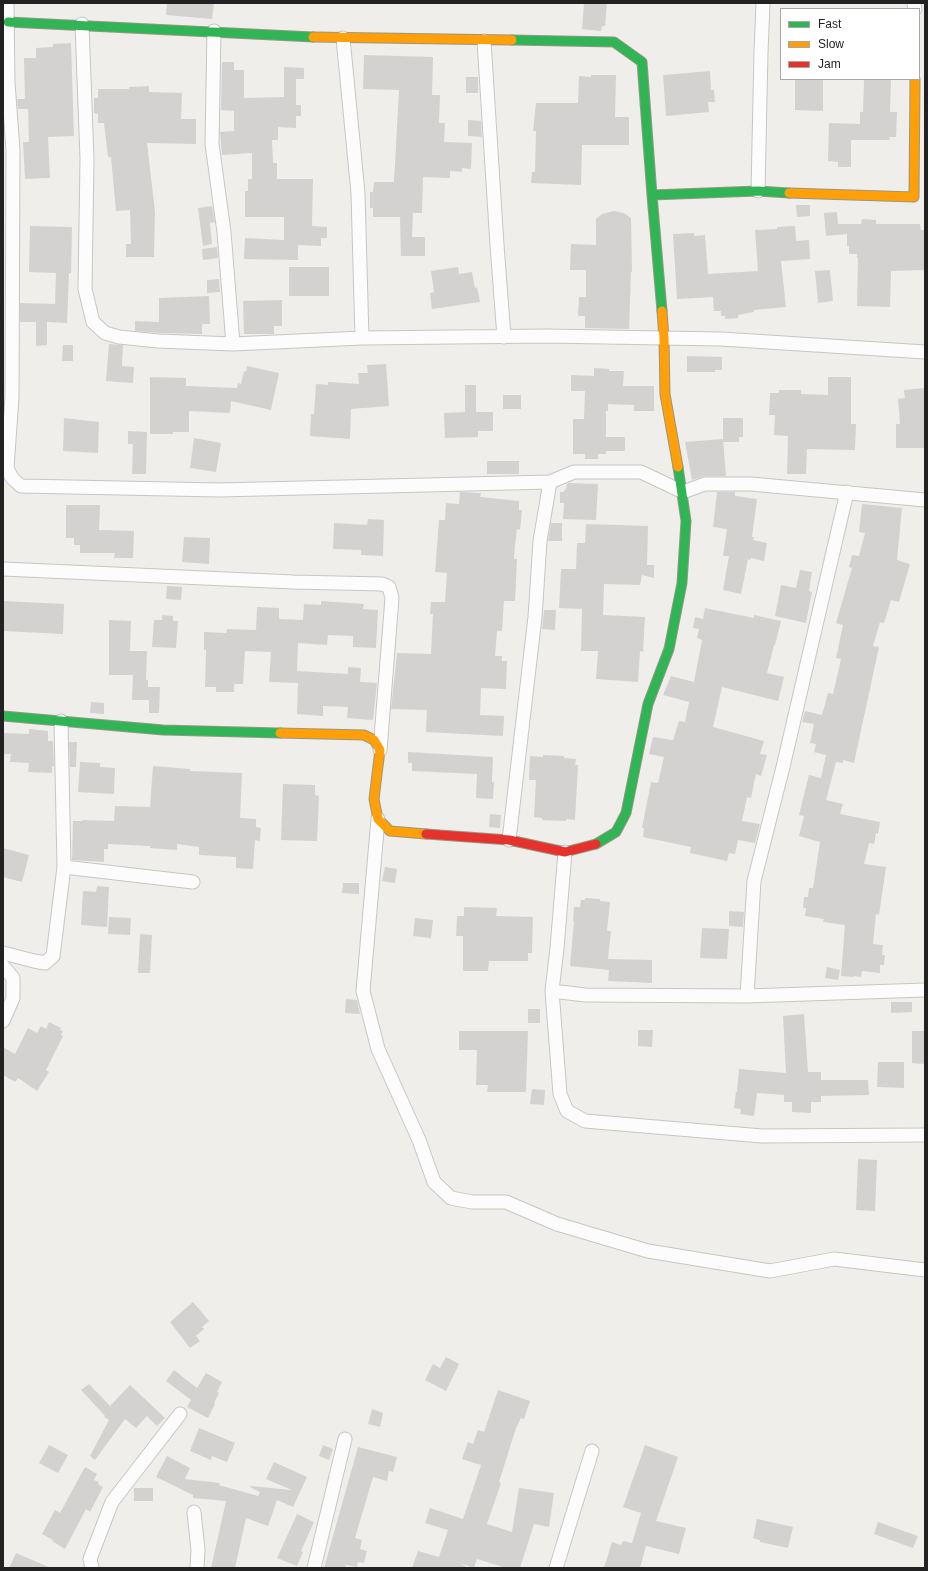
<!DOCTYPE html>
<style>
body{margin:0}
#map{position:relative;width:928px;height:1571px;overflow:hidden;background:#efeeeb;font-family:Arial,sans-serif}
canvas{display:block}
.frame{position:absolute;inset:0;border:4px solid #222;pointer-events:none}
.legend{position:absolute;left:780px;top:8px;width:140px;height:72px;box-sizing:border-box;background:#fff;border:1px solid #a7a7a7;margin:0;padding:5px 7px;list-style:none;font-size:12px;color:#222}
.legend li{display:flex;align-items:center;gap:8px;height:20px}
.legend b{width:20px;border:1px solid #a7a7a7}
</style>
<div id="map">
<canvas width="928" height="1571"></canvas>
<div class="frame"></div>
<ul class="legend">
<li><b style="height:5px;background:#30b455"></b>Fast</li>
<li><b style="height:5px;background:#ff9f0a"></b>Slow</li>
<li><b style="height:5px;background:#e5322d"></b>Jam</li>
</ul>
</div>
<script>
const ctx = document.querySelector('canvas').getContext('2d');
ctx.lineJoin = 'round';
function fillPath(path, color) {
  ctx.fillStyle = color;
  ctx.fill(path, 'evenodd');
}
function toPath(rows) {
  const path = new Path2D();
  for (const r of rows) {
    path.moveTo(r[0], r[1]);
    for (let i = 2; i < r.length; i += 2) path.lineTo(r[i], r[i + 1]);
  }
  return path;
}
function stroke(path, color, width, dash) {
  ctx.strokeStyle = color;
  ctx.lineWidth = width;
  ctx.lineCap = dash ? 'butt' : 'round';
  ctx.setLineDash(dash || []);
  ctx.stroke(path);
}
fillPath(toPath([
 [167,3,214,3,212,19,166,15],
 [584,3,607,3,605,26,602,26,601,31,582,29],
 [71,43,74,136,48,137,50,178,25,179,23,142,29,142,28,109,18,109,17,99,25,99,24,58,36,58,36,48,53,47,53,44],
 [364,55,433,57,432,95,440,95,439,123,445,123,444,142,472,143,471,169,462,168,462,172,450,171,450,178,423,177,422,213,413,213,412,237,425,237,425,256,401,256,400,217,373,217,373,208,370,208,370,192,373,192,374,182,394,182,399,90,363,89],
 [222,62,234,62,234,70,244,70,244,98,284,97,284,67,304,68,304,79,296,79,296,105,301,105,301,116,296,116,296,128,278,127,278,140,272,140,273,163,277,163,277,179,313,179,312,226,327,227,327,238,321,238,321,246,298,245,298,260,244,259,245,238,284,240,284,217,245,217,245,191,248,191,248,179,252,179,252,153,222,155,220,132,234,131,234,111,221,110],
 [710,71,711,90,714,90,715,102,708,102,709,112,666,116,663,75],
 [591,75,616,75,615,117,629,117,629,145,582,145,581,185,531,183,532,172,535,172,536,131,533,131,536,103,578,103,579,76,591,77],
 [466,77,478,77,478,93,466,93],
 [795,79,823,79,823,111,795,110],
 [864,79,891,79,890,112,897,112,896,137,890,137,889,140,851,140,851,167,838,167,838,162,828,161,829,123,860,124,860,112,863,112],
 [149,86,149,92,182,93,181,119,196,119,196,144,147,143,155,212,154,257,126,257,126,244,131,244,130,210,116,211,111,157,108,157,104,123,98,123,98,114,94,113,94,98,98,98,98,89,129,89,129,87],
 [468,120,481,121,482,137,468,136],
 [796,205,810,205,810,216,797,217],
 [212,206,215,222,210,223,212,244,203,246,198,208],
 [614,211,624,213,631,218,632,272,631,272,629,329,585,328,585,316,578,316,579,297,586,297,586,270,570,270,571,244,596,245,596,219,602,214],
 [837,212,838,224,861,224,862,219,876,220,876,224,920,224,921,230,925,230,925,270,891,271,890,307,857,306,858,258,857,258,857,254,849,254,849,246,847,246,847,234,826,236,824,213],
 [30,226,72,227,71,273,69,273,67,323,47,322,47,345,36,346,36,322,20,322,20,303,55,304,56,273,29,272],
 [795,226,796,241,809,240,810,259,781,261,786,307,754,310,754,312,738,315,738,318,725,319,725,316,721,316,721,311,714,311,713,297,677,299,673,234,694,233,694,236,705,235,708,274,758,271,755,230,777,229,777,227],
 [217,247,218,258,203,260,202,249],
 [289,267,329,267,329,296,289,296],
 [458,267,459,274,472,272,475,288,477,287,480,302,432,309,430,293,434,292,431,271],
 [830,270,833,301,818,303,815,271],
 [219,279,220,292,207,293,207,280],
 [209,296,210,324,202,324,202,334,160,333,135,331,135,321,159,322,159,298],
 [282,300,282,326,274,326,274,334,244,334,243,301],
 [109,344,123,345,122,366,134,367,133,383,106,381],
 [63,345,73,345,73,361,62,361],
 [687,356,722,357,722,370,715,370,715,372,687,372],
 [386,364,389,406,351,409,350,439,310,436,311,414,314,414,316,384,328,385,328,382,359,384,358,373,368,373,367,365],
 [247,366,279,373,271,410,231,401,230,413,189,411,189,432,173,432,173,434,150,434,150,377,186,378,186,386,237,388,238,383,241,384,244,371,246,372],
 [594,368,609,369,609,371,624,371,623,386,654,386,654,411,634,411,634,405,608,404,608,411,606,411,606,437,625,437,625,451,606,451,606,454,598,454,598,459,585,459,585,454,573,454,573,419,584,419,585,391,571,391,571,375,594,376],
 [828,377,851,377,851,424,856,424,855,450,807,449,806,474,787,474,788,436,774,435,775,415,769,415,770,393,779,393,779,390,801,390,801,394,828,395],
 [465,385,476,385,476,412,493,412,493,431,478,431,478,437,445,438,444,413,465,412],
 [925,388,925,448,896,448,896,424,900,424,898,399,905,398,904,390],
 [503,395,521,395,521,409,503,409],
 [64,418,99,422,98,453,63,451],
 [723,418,743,418,743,437,739,437,739,442,723,442],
 [128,431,147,432,146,474,132,474,133,444,128,444],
 [194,438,221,443,216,472,190,468],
 [723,439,726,476,705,476,692,480,685,442],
 [487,461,519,461,519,474,487,474],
 [569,483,598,484,596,520,563,519,564,503,560,503,560,492,564,492,565,489,566,489,567,484],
 [460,492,481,493,480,497,519,501,519,510,522,510,520,530,517,529,515,545,514,559,517,559,515,601,504,601,502,631,497,631,495,656,502,656,502,661,507,661,506,689,481,688,480,715,504,716,503,736,426,732,427,710,391,709,397,653,431,654,433,614,430,614,431,602,445,602,447,573,435,572,439,520,445,520,446,503,459,504],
 [717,492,735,492,735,496,757,499,752,537,754,537,753,540,767,543,764,561,751,558,750,560,748,559,741,594,723,590,729,556,723,556,727,529,713,527],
 [862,504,902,508,897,560,910,564,899,602,891,600,884,623,880,622,873,646,879,647,854,763,843,760,843,763,836,762,826,800,843,804,840,814,880,822,878,834,876,833,874,844,869,843,864,864,886,867,879,915,876,914,873,944,883,945,882,955,885,955,884,965,880,965,880,973,862,971,861,977,854,976,854,977,841,976,845,925,823,922,824,919,805,916,806,908,803,908,804,897,808,897,809,888,813,888,820,842,799,836,804,816,799,815,809,775,821,778,826,755,814,752,816,744,810,743,814,724,802,722,805,711,822,715,828,693,833,694,841,659,836,658,843,625,836,623,852,568,849,567,852,555,859,556,865,533,859,532],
 [66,505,100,505,99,530,134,531,133,558,114,558,115,553,80,553,80,545,74,545,74,538,66,538],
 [368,519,384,520,383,556,361,555,361,550,333,549,334,523,367,525],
 [551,523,562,523,562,541,548,541],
 [586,524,648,526,647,565,654,565,654,578,642,575,640,585,604,584,603,615,645,617,643,652,640,651,638,682,596,679,598,651,581,651,582,609,559,608,561,569,576,569,577,543,585,543],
 [184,537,210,538,209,564,182,562],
 [800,570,812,572,809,591,812,592,806,623,775,616,781,585,796,588],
 [167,586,182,587,181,600,166,599],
 [3,601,64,604,63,634,3,631],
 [321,601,364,604,363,609,378,610,376,648,353,647,353,636,328,635,327,645,298,643,297,671,348,674,348,667,361,668,360,682,377,683,373,720,347,718,348,707,323,706,323,716,297,714,298,683,269,682,271,652,245,651,243,684,234,684,234,692,216,692,216,687,205,687,206,650,204,650,204,632,226,633,227,629,256,630,257,607,279,608,279,619,303,620,304,604,321,605],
 [705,608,754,618,754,615,781,621,775,645,774,645,767,673,784,677,778,701,722,687,713,727,764,741,760,754,767,755,761,776,756,774,751,798,747,797,742,821,760,824,755,843,738,840,735,854,729,853,727,861,690,853,691,847,643,837,644,828,642,828,651,782,658,783,664,757,649,754,653,737,673,740,679,721,685,722,689,702,663,695,671,676,694,682,702,640,697,638,699,629,693,628,695,617,703,619],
 [544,610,556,610,555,630,542,629],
 [162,615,173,616,173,621,178,621,176,648,152,647,154,620,162,620],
 [109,620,131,621,130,651,147,651,146,680,148,680,148,687,160,687,159,713,149,713,149,700,132,700,133,675,109,675],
 [91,702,104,703,104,714,90,713],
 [29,729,48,731,48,741,53,741,54,766,52,766,52,773,28,772,29,763,10,762,11,754,3,754,3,733,29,734],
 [69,742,77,742,76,767,70,767],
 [408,752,493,757,492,782,494,782,493,799,476,798,477,774,412,771,412,763,408,763],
 [543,755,564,756,564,758,576,759,575,765,578,765,575,820,566,819,566,821,542,820,542,818,534,817,536,780,529,780,530,756,543,757],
 [80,762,100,763,100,767,115,768,114,794,78,792],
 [153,766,190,769,190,771,242,773,240,818,256,819,256,827,261,828,260,841,255,840,253,869,236,868,236,857,199,855,199,847,177,844,177,850,150,848,150,846,108,844,108,849,104,849,104,862,72,860,73,821,82,821,82,820,114,821,115,806,150,807],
 [283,784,315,785,315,795,319,796,317,841,281,840],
 [490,814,501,815,500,828,489,827],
 [3,848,29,855,22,882,3,877],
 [385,867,397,869,395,883,382,881],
 [343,883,359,883,359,894,342,893],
 [97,886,109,887,107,927,81,925,83,891,96,892],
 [585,898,600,899,600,901,610,902,607,931,611,931,608,959,652,960,652,983,608,981,609,970,570,966,574,921,573,921,574,907,580,907,581,900,585,900],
 [464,907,497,908,496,916,533,917,532,953,528,953,528,961,489,961,488,971,463,971,463,936,456,936,457,916,464,916],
 [729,911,744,912,743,927,729,926],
 [109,917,131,918,130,935,108,934],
 [415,918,433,920,431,938,413,936],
 [702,928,729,929,727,959,700,958],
 [140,934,152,935,150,973,138,973],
 [827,967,840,970,838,980,825,978],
 [346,999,357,1000,360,1014,345,1013],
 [891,1002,912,1002,912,1012,891,1013],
 [528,1009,540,1009,540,1023,528,1023],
 [804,1014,808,1072,821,1072,821,1080,868,1080,869,1095,821,1096,821,1102,811,1102,811,1113,792,1112,792,1102,784,1102,784,1095,757,1093,754,1116,740,1114,741,1109,734,1108,736,1092,737,1092,739,1069,786,1073,783,1016],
 [49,1022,61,1028,60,1030,63,1031,61,1035,63,1036,46,1070,49,1072,37,1091,18,1078,15,1082,3,1075,3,1047,15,1054,28,1028,37,1033,41,1026,46,1029],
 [638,1030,653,1030,652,1047,638,1046],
 [459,1031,528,1031,526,1092,487,1092,488,1085,476,1085,477,1050,459,1050],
 [912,1031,925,1031,925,1064,912,1063],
 [878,1062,904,1062,904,1088,877,1087],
 [532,1089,545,1090,544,1105,530,1104],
 [858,1159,877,1160,875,1211,856,1210],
 [193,1302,209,1321,202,1327,204,1329,196,1336,200,1341,190,1348,170,1322],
 [446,1357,459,1364,446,1391,425,1380,433,1364,440,1368],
 [174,1370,197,1388,206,1373,222,1382,217,1392,219,1393,214,1403,215,1404,208,1418,187,1407,191,1400,166,1381],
 [89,1384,110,1406,130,1385,165,1418,157,1426,147,1416,136,1428,125,1419,95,1460,90,1456,109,1420,104,1417,105,1416,81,1390],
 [498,1390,530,1401,524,1419,521,1418,516,1428,499,1482,501,1483,487,1524,512,1532,519,1488,554,1493,549,1527,534,1524,520,1568,506,1568,477,1559,474,1568,459,1563,465,1566,465,1568,412,1568,418,1551,439,1557,448,1530,425,1523,430,1508,463,1519,481,1465,462,1459,468,1442,473,1444,478,1430,484,1432],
 [372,1409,383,1413,380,1427,368,1424],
 [199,1428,235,1443,227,1462,212,1456,211,1460,190,1451],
 [49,1445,68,1455,58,1473,39,1463],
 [323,1445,333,1449,329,1460,319,1456],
 [645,1445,678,1457,656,1521,686,1528,679,1554,646,1546,640,1568,604,1568,612,1542,621,1545,623,1541,632,1543,641,1513,623,1507],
 [358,1447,397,1457,393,1472,389,1471,387,1481,373,1477,355,1538,362,1540,360,1549,367,1551,364,1563,358,1562,357,1567,346,1565,345,1568,324,1568],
 [167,1456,190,1468,185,1479,220,1483,219,1485,258,1496,260,1492,250,1487,250,1486,292,1490,266,1479,274,1462,307,1477,293,1507,277,1500,268,1526,246,1518,235,1568,211,1568,226,1501,193,1498,193,1495,156,1477],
 [85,1467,97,1474,94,1480,99,1482,98,1484,103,1487,90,1512,86,1509,65,1549,52,1541,53,1540,42,1534,55,1510,60,1513],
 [134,1488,153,1488,153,1501,134,1501],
 [297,1514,314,1522,301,1551,303,1552,297,1566,277,1558],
 [757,1519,793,1527,788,1548,760,1542,760,1540,753,1538],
 [878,1522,918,1536,913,1548,874,1534],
 [16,1553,51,1568,9,1568]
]), '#d4d2d0');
const street = toPath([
 [7,3,8,83,13,150,12,397,7,468,12,478,21,486,219,490,550,482],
 [914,3,915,9],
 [82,24,87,159,85,289,93,322,105,333,119,337,158,341,233,344,362,338,547,336,721,339,925,352],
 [214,31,212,144,224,232,233,344],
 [343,38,358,193,362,338],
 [484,41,497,245,504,337],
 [758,191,761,52,763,3],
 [3,569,293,582,382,584,389,587,392,598,380,750],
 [378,819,363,991,378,1049,419,1140,434,1182,451,1198,472,1202,506,1202,557,1224,648,1251,770,1271,834,1259,925,1270],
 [509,840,535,617,540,541,550,482,574,472,641,472,683,492,705,484,751,484,925,500],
 [565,852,557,948,552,991,585,995,747,996,925,990],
 [64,867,193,882],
 [3,953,34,961,45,963,53,956,64,867,61,721],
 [3,966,13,978,13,998,3,1021],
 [552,991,560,1094,567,1111,585,1121,762,1136,925,1135],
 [747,996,754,881,783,767,847,492],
 [194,1512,198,1550,197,1568],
 [92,1568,90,1559,112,1502,180,1414],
 [314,1568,345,1439],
 [556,1568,592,1451]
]);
const fast = toPath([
 [8,22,313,37],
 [512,40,614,42,642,62,652,195,758,191,789,193],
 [652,195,662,311],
 [3,716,163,730,280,733],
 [596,844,616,832,626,813,648,704,669,649,682,583,686,521,678,467]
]);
const slow = toPath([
 [313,37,512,40],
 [789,193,914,197,915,79],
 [662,311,664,338,665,394,678,467],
 [280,733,364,735,374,740,380,750,374,799,378,819,390,831,426,834]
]);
const jam = toPath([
 [426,834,509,840,565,852,596,844]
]);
stroke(street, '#c7c6c5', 15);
stroke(fast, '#959983', 11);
stroke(slow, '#959983', 11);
stroke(jam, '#959983', 11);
stroke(street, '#fdfcfc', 13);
stroke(fast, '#30b455', 9);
stroke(slow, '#ff9f0a', 9);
stroke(jam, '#e5322d', 9);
</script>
